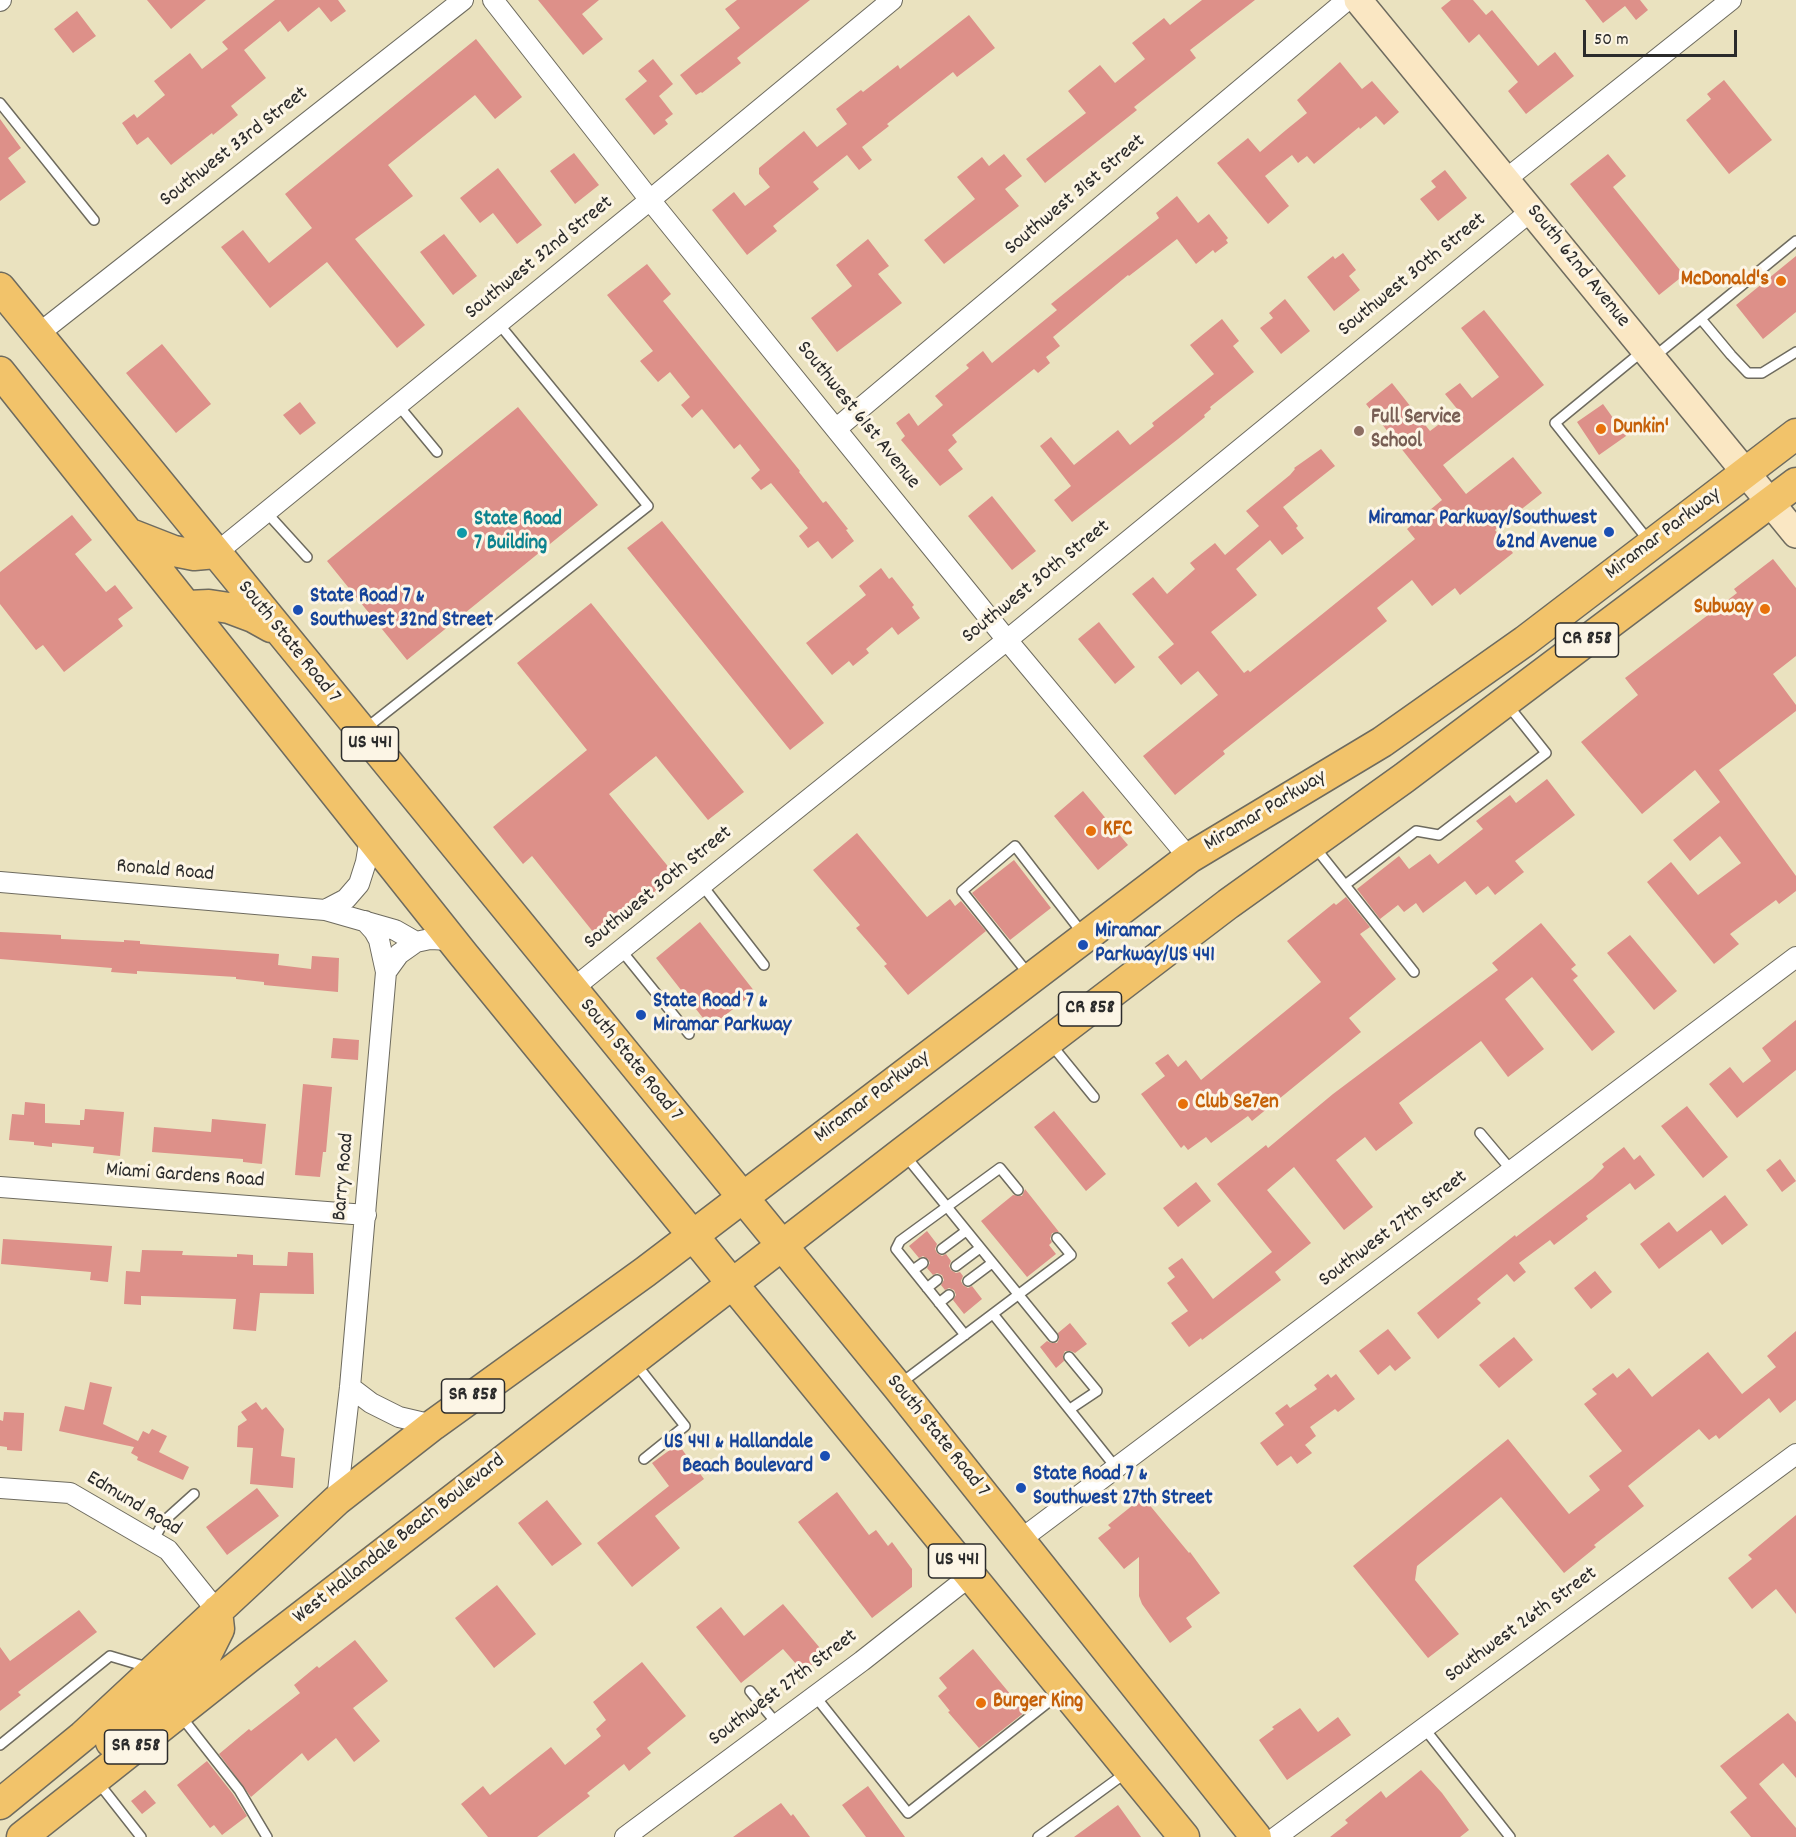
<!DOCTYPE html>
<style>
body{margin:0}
#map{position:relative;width:1796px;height:1837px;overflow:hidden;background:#eae2bf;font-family:Dekko,sans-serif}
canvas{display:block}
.scale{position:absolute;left:1583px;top:30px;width:154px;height:27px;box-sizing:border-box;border:3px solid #2b2b2b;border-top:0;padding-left:8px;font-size:18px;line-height:21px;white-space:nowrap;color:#2b2b2b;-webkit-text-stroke:4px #fcf5e5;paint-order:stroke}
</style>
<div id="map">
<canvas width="1796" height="1837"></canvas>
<div class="scale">50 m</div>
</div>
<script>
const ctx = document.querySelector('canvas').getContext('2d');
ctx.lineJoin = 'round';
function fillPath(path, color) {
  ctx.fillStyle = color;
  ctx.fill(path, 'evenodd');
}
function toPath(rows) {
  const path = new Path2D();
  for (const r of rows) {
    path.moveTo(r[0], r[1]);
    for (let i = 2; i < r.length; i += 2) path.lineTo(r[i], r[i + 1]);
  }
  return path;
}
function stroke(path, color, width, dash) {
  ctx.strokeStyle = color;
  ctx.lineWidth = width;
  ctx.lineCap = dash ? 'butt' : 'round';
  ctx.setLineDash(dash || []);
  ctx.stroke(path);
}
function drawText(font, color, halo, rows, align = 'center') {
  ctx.font = font + ' Dekko,sans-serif';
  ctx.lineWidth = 6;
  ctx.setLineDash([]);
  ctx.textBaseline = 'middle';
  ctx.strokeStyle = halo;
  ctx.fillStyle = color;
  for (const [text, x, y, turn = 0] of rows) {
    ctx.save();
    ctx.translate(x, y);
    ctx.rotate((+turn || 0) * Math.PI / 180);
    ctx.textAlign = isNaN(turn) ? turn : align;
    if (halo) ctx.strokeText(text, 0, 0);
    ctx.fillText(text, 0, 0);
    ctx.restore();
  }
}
fillPath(toPath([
 [147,0,206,0,171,29],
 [275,0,338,0,346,11,331,22,319,7,288,32,280,21,244,50,266,78,231,106,238,115,213,135,212,133,171,165,148,137,137,145,122,123,134,114,137,118,165,95,154,81,190,53,202,69,228,49,222,42],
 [538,0,599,0,582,14,603,39,583,55],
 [737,0,810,0,737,58,741,63,702,93,701,92,696,95,680,75,740,28,725,9],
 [1202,0,1255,0,1190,50,1196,58,1134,107,1137,110,1045,183,1026,159,1086,113,1068,91,1100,65,1115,83,1145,59,1132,43,1164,18,1170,25],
 [1451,0,1473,0,1486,15,1492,10,1538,66,1555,52,1574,76,1526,114,1508,91,1518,82,1479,34,1469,43,1441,8],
 [1585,0,1640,0,1648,10,1636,20,1625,6,1603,23],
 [77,11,96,36,73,53,54,29],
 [969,15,995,48,957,77,953,72,887,124,889,126,862,147,872,160,859,170,847,155,813,182,819,189,773,226,777,231,747,255,712,210,734,192,745,206,770,187,759,174,759,168,804,131,817,147,847,124,836,109,861,90,863,92,898,65,900,69],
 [476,39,522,97,495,119,475,95,388,165,413,196,355,239,425,325,397,348,327,262,270,308,221,247,243,230,269,263,312,228,285,194],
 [653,59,673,84,659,96,673,114,665,120,668,124,654,135,625,99,647,81,638,71],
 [1340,62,1362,89,1372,81,1399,112,1384,125,1376,116,1360,129,1359,127,1314,164,1307,156,1298,163,1292,155,1265,176,1289,206,1268,224,1217,163,1248,138,1260,152,1286,130,1307,113,1297,100],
 [1724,80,1772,140,1729,174,1686,120,1711,99,1707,94],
 [0,119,21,148,8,158,26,182,0,201],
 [574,153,599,185,575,204,550,171],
 [1004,154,1022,176,1005,189,1019,206,944,264,924,240,975,199,957,177,982,157,989,166],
 [1608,154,1626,176,1613,187,1684,275,1659,295,1570,184],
 [498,168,542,225,517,244,493,213,480,223,460,198],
 [1445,170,1467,198,1438,221,1420,199,1436,187,1431,181],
 [1177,196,1198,223,1209,214,1228,238,1226,240,1228,243,1215,253,1213,250,1196,264,1177,239,1129,276,1128,275,1053,337,1060,346,1046,357,1050,363,1038,373,1034,369,952,435,957,442,948,450,963,469,940,486,901,440,905,436,896,423,909,413,918,426,943,405,935,396,969,368,966,365,983,351,992,363,1057,310,1051,304,1159,218,1156,213],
 [444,234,477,276,453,295,420,252],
 [868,239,889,266,878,274,902,303,837,352,811,318,852,286,836,265],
 [1343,253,1356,270,1349,276,1360,290,1334,311,1307,277,1333,256,1335,259],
 [1796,256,1796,312,1763,339,1736,305],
 [647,264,671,294,663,301,800,471,799,472,823,503,826,501,848,529,846,530,854,541,832,559,818,541,808,548,799,536,808,528,771,483,761,490,751,478,760,470,740,444,734,449,702,409,692,418,681,405,690,397,670,372,658,382,640,361,653,351,607,295],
 [1285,299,1310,331,1281,354,1260,328,1273,318,1269,313],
 [1484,310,1544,385,1443,465,1466,494,1513,457,1542,493,1495,530,1513,553,1460,595,1455,588,1432,606,1412,580,1377,608,1387,621,1223,751,1225,754,1175,795,1143,756,1218,695,1198,671,1181,685,1158,657,1174,644,1132,594,1153,577,1167,594,1195,569,1190,563,1215,543,1225,555,1259,526,1246,511,1290,475,1295,469,1294,468,1321,449,1335,466,1283,507,1298,526,1296,528,1304,538,1282,555,1270,540,1236,569,1257,595,1211,632,1244,673,1248,670,1250,672,1315,620,1415,539,1407,529,1442,500,1366,404,1392,383,1430,431,1458,410,1445,394,1460,383,1472,398,1499,377,1461,328],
 [1222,319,1239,341,1233,346,1254,372,1210,407,1211,409,1204,415,1205,417,1178,439,1072,522,1054,500,1071,486,1040,446,1051,437,1074,465,1118,430,1130,445,1154,426,1152,423,1214,374,1190,345],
 [162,344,211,404,176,433,126,373],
 [300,402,316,423,300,435,283,415],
 [1603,404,1626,436,1599,455,1577,422],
 [518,407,598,505,407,660,327,561],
 [992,496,1036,551,1012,570,968,516],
 [72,515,92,540,75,554,106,592,115,585,133,608,118,619,123,626,64,672,43,645,36,650,0,604,0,572],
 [662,521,824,723,790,750,627,548],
 [1773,559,1796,588,1796,656,1773,674,1796,705,1796,711,1719,770,1796,876,1796,891,1779,904,1776,900,1730,934,1739,944,1714,964,1647,882,1671,862,1698,895,1741,863,1720,836,1690,861,1673,840,1720,802,1695,770,1642,814,1581,742,1638,695,1625,678,1737,593,1734,589],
 [881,568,889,579,892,577,914,605,912,607,920,618,898,635,892,627,866,649,869,653,853,666,849,661,832,675,806,643,866,595,859,586],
 [591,603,744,792,708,820,656,756,609,794,675,875,598,938,532,856,523,864,493,827,587,750,517,663],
 [1099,622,1135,667,1115,684,1078,639],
 [1547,779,1575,815,1515,861,1524,872,1495,895,1488,886,1476,895,1465,881,1423,913,1416,903,1404,912,1398,905,1380,919,1357,889,1399,856,1409,869,1430,854,1438,864,1483,829,1476,821,1510,795,1516,803],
 [1083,791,1128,845,1098,870,1054,816],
 [857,833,927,917,950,899,955,906,961,901,986,931,908,995,884,966,887,964,856,928,860,925,813,870],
 [1014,860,1051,908,1010,940,972,893],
 [1346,897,1370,927,1360,934,1396,979,1349,1018,1361,1032,1252,1121,1248,1116,1211,1143,1206,1137,1188,1150,1184,1145,1181,1148,1141,1094,1165,1076,1155,1063,1168,1054,1178,1067,1186,1060,1201,1080,1321,982,1287,941,1334,903,1336,905],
 [700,922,755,992,710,1027,656,958],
 [1541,923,1576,965,1571,969,1578,976,1573,980,1615,1032,1592,1051,1532,977,1505,999,1544,1049,1508,1077,1481,1041,1399,1103,1413,1123,1376,1151,1365,1137,1336,1160,1373,1207,1344,1230,1294,1167,1267,1190,1311,1243,1275,1272,1281,1280,1202,1340,1201,1338,1189,1347,1171,1323,1188,1311,1167,1283,1175,1277,1168,1268,1182,1258,1213,1299,1272,1252,1217,1184,1266,1145,1268,1148,1333,1094,1498,970,1492,963],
 [0,932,61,935,61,939,124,942,124,940,140,941,140,944,279,954,278,965,311,969,312,956,339,958,338,992,264,985,264,982,236,979,236,977,137,971,137,974,111,972,112,968,0,959],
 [1630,935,1677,991,1654,1010,1607,953],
 [1796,1020,1796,1070,1737,1118,1709,1084,1730,1067,1743,1083,1771,1061,1762,1048],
 [333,1038,359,1040,358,1060,331,1058],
 [303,1084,332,1087,326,1152,323,1152,320,1177,295,1175],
 [25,1102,45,1104,45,1123,80,1125,80,1120,84,1120,85,1109,124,1112,120,1156,93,1153,94,1147,52,1143,52,1147,34,1145,34,1142,9,1140,12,1114,24,1115],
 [1687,1106,1728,1157,1703,1178,1661,1126],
 [1054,1111,1106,1174,1086,1191,1034,1127],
 [212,1119,266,1124,262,1164,243,1162,243,1159,152,1152,154,1127,211,1132],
 [1624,1147,1634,1160,1640,1155,1655,1175,1635,1190,1630,1183,1586,1216,1588,1219,1554,1245,1550,1240,1519,1263,1526,1272,1514,1282,1507,1274,1477,1299,1481,1303,1438,1339,1417,1313,1515,1235,1516,1237,1592,1179,1604,1167,1602,1164],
 [1780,1159,1796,1181,1782,1192,1766,1170],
 [1196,1182,1211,1201,1178,1227,1163,1208],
 [1025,1189,1059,1232,1052,1233,1050,1239,1052,1242,1049,1245,1056,1254,1027,1277,981,1221,1013,1195,1022,1196],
 [1725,1195,1748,1225,1722,1245,1711,1230,1659,1269,1640,1244,1669,1222,1677,1232],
 [927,1231,937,1244,935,1249,937,1253,942,1256,946,1254,951,1261,949,1266,951,1270,956,1273,960,1272,963,1276,961,1281,963,1285,968,1288,972,1286,982,1299,964,1314,953,1300,956,1295,954,1290,949,1288,945,1290,941,1285,944,1280,942,1275,937,1273,933,1275,927,1268,930,1263,928,1259,923,1256,919,1258,909,1246],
 [3,1239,112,1246,108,1282,90,1280,91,1272,1,1264],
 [142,1250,183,1251,182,1255,237,1257,237,1254,253,1255,253,1265,287,1266,288,1252,313,1253,314,1294,260,1293,256,1331,233,1329,236,1299,141,1296,141,1305,124,1304,126,1271,140,1272],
 [1595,1271,1612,1292,1591,1309,1574,1288],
 [1070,1323,1087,1344,1075,1353,1071,1351,1065,1351,1063,1355,1064,1361,1056,1368,1040,1347,1047,1341,1051,1343,1057,1343,1059,1339,1058,1333],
 [1388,1329,1411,1358,1395,1371,1390,1365,1378,1375,1359,1351],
 [1796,1331,1796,1400,1780,1413,1769,1398,1719,1439,1716,1435,1709,1440,1699,1429,1628,1486,1644,1506,1594,1545,1596,1547,1564,1573,1501,1497,1417,1566,1415,1580,1459,1634,1428,1658,1353,1566,1508,1439,1569,1514,1600,1490,1589,1476,1622,1451,1584,1404,1597,1394,1592,1389,1613,1373,1617,1378,1629,1368,1652,1397,1708,1352,1742,1394,1776,1367,1767,1356],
 [1514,1337,1533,1360,1499,1388,1479,1365],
 [1328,1374,1331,1378,1336,1374,1355,1399,1338,1412,1335,1409,1310,1427,1316,1436,1305,1445,1312,1453,1297,1464,1291,1456,1277,1466,1260,1443,1284,1425,1275,1413,1287,1404,1290,1408,1317,1389,1314,1385],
 [90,1382,112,1387,103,1424,138,1441,143,1431,149,1434,152,1429,167,1436,159,1452,189,1467,183,1480,137,1460,138,1457,131,1453,134,1447,59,1431,65,1406,84,1410],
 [256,1402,262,1410,266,1407,284,1429,281,1456,295,1458,293,1488,250,1484,253,1448,237,1447,238,1426,247,1420,241,1412],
 [4,1412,24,1413,22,1451,7,1450,7,1447,0,1446,0,1420,3,1421],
 [678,1444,704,1479,655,1516,680,1548,632,1587,597,1543,669,1486,652,1463],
 [257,1488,279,1516,227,1555,206,1527],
 [837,1492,869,1535,876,1530,888,1546,892,1542,912,1569,912,1587,872,1618,798,1522],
 [1143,1497,1189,1553,1190,1552,1220,1593,1186,1618,1192,1627,1170,1643,1142,1604,1139,1596,1139,1557,1124,1569,1098,1538,1111,1528,1108,1525],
 [547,1500,582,1544,552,1566,518,1523],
 [1796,1515,1796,1614,1776,1589,1752,1609,1728,1578,1752,1559,1748,1555],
 [497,1585,536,1634,494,1668,455,1618],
 [783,1604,825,1654,803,1672,783,1649,741,1683,696,1627,721,1607,744,1636],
 [79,1610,97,1632,18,1692,21,1695,0,1711,0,1647,10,1661],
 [355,1640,388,1681,353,1708,380,1741,354,1762,336,1738,308,1761,302,1753,251,1797,219,1754,249,1729,251,1731,300,1693,294,1685,317,1666,319,1668],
 [973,1649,1025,1712,979,1748,948,1712,950,1711,938,1696,947,1688,939,1678],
 [642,1662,686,1716,647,1748,651,1753,629,1771,624,1764,587,1793,590,1796,537,1837,488,1837,461,1804,483,1786,490,1795,551,1747,565,1765,601,1736,596,1729,606,1720,593,1702],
 [1300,1708,1318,1732,1338,1717,1351,1735,1287,1780,1259,1740,1274,1729,1272,1727],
 [1788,1713,1796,1722,1796,1778,1783,1763,1759,1784,1796,1828,1796,1837,1751,1837,1730,1812,1747,1798,1720,1766],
 [207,1761,233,1794,247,1816,222,1835,214,1825,210,1828,177,1785],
 [1421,1770,1442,1793,1469,1830,1460,1837,1330,1837,1348,1823,1345,1820,1381,1791,1386,1798],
 [868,1786,905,1837,866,1837,842,1805],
 [145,1790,156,1803,142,1814,131,1801],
 [781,1803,791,1816,793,1814,810,1837,733,1837],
 [1118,1805,1141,1837,1074,1837]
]), '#dd9089');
const lane = toPath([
 [0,103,94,220],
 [1701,319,1731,355,1748,373,1762,373,1796,352],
 [1644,350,1555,423,1648,540],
 [1654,357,1796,241],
 [398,405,437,452],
 [267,513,307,557],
 [365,729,648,506,499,324],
 [1314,846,1414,972],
 [702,885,764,965],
 [1345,885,1416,831,1439,835,1546,753,1507,704],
 [621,950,689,1034],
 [1030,976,962,891,1015,846,1083,934],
 [1050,1043,1094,1097],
 [1480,1133,1512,1171],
 [904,1154,1053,1337],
 [942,1249,966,1231],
 [956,1266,980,1248],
 [913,1270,923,1263],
 [968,1281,992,1263],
 [927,1288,937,1280],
 [939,1303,949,1295],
 [993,1314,1117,1469],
 [965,1335,896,1249,900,1241,1000,1168,1018,1190],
 [1069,1357,1097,1391,1070,1409],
 [636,1364,685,1426,644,1459],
 [901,1383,1071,1255,1057,1238],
 [153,1541,164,1521,194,1494],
 [750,1691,777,1724],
 [815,1696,908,1813,1060,1693],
 [180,1715,239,1790,267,1837],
 [1424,1728,1510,1837],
 [0,1745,110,1656,147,1667],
 [97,1781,141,1837],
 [1038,1837,1127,1772]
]);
const street = toPath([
 [493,0,650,200,1007,640,1189,858],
 [0,1,1,0],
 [1505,180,1731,0],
 [37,335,463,0],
 [837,428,1347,0],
 [216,553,650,200,892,0],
 [0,882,325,910,395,930,416,942],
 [325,910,346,899,359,884,366,862,370,838],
 [386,972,399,954,416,942,430,939,451,940],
 [571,990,1007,640,1531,211],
 [0,1187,366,1215],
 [350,1387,371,1403,399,1417,433,1425],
 [0,1488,70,1493,168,1550,217,1611],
 [337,1500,350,1387,386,972,379,940,374,931,365,921],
 [1020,1540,1796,957],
 [625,1837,862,1661,970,1576],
 [1276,1837,1796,1454]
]);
const secondary = toPath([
 [1358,0,1796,534]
]);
const primary = toPath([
 [0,288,897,1386,1256,1837],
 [0,372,463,954,1184,1837],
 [133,535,174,551,194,555,216,553],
 [188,606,209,605,229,608,253,617,271,627],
 [111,1742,201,1665,219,1629,217,1611],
 [0,1804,83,1736,337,1500,433,1425,645,1272,1189,858,1382,742,1525,641,1796,434],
 [22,1837,249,1657,903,1152,1228,904,1404,778,1796,483]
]);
stroke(lane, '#6e6b5f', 12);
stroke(street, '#6e6b5f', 22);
stroke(secondary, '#6e6b5f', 30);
stroke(primary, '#6e6b5f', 33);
stroke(lane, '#fff', 9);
stroke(street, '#fff', 20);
stroke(secondary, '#fae7c3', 27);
stroke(primary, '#f2c36a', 30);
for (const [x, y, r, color] of [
 [1781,281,6,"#e8710a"],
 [1601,429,6,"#e8710a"],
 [1359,431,6,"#8d6e63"],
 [1609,532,6,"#1a4fb4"],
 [462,533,6,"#0f9aa8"],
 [1765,609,6,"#e8710a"],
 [298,610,6,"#1a4fb4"],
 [1091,831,6,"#e8710a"],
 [1083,945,6,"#1a4fb4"],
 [641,1015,6,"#1a4fb4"],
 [1183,1104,6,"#e8710a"],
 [825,1456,6,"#1a4fb4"],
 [1021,1488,6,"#1a4fb4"],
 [981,1703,6,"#e8710a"]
]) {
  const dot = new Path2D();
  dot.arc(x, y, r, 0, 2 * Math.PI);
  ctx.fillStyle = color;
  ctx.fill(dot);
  stroke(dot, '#fcf5e5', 2);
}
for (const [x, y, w] of [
 [1587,640,63],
 [370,744,57],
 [1090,1009,63],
 [473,1396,63],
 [957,1561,57],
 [136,1747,63]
]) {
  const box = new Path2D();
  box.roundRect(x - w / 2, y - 17, w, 34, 4.5);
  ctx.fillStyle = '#fcf5e5';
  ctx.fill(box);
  stroke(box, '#2b2b2b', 1.5);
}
drawText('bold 20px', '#2b2b2b', null, [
 ["CR 858",1587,640],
 ["US 441",370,744],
 ["CR 858",1090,1009],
 ["SR 858",473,1396],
 ["US 441",957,1561],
 ["SR 858",136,1747]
]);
drawText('21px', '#2b2b2b', '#fcf5e5', [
 ["Southwest 33rd Street",235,148,-38],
 ["Southwest 31st Street",1076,196,-40],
 ["Southwest 32nd Street",540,259,-39],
 ["South 62nd Avenue",1577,267,51],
 ["Southwest 30th Street",1413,276,-39],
 ["Southwest 61st Avenue",857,416,51],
 ["Miramar Parkway",1664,535,-37],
 ["Southwest 30th Street",1037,583,-39],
 ["South State Road 7",288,643,51],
 ["Miramar Parkway",1266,812,-31],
 ["Ronald Road",165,872,5],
 ["Southwest 30th Street",659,889,-39],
 ["South State Road 7",630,1061,51],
 ["Miramar Parkway",873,1098,-37],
 ["Miami Gardens Road",185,1177,4],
 ["Barry Road",345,1177,-85],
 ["Southwest 27th Street",1394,1230,-37],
 ["South State Road 7",937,1437,51],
 ["Edmund Road",133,1505,31],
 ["West Hallandale Beach Boulevard",400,1540,-38],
 ["Southwest 26th Street",1522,1626,-36],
 ["Southwest 27th Street",784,1689,-37]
]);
drawText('bold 21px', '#c56008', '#fcf5e5', [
 ["McDonald's",1769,281,"right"],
 ["Dunkin'",1613,429],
 ["Subway",1753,609,"right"],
 ["KFC",1103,831],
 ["Club Se7en",1195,1104],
 ["Burger King",993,1703]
], 'left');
drawText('bold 21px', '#785e54', '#fcf5e5', [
 ["Full Service",1371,419],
 ["School",1371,443]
], 'left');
drawText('bold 21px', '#164399', '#fcf5e5', [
 ["Miramar Parkway/Southwest",1597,520,"right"],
 ["62nd Avenue",1597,544,"right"],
 ["State Road 7 &",310,598],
 ["Southwest 32nd Street",310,622],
 ["Miramar",1095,933],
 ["Parkway/US 441",1095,957],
 ["State Road 7 &",653,1003],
 ["Miramar Parkway",653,1027],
 ["US 441 & Hallandale",813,1444,"right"],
 ["Beach Boulevard",813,1468,"right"],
 ["State Road 7 &",1033,1476],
 ["Southwest 27th Street",1033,1500]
], 'left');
drawText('bold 21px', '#0d838f', '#fcf5e5', [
 ["State Road",474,521],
 ["7 Building",474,545]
], 'left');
</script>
